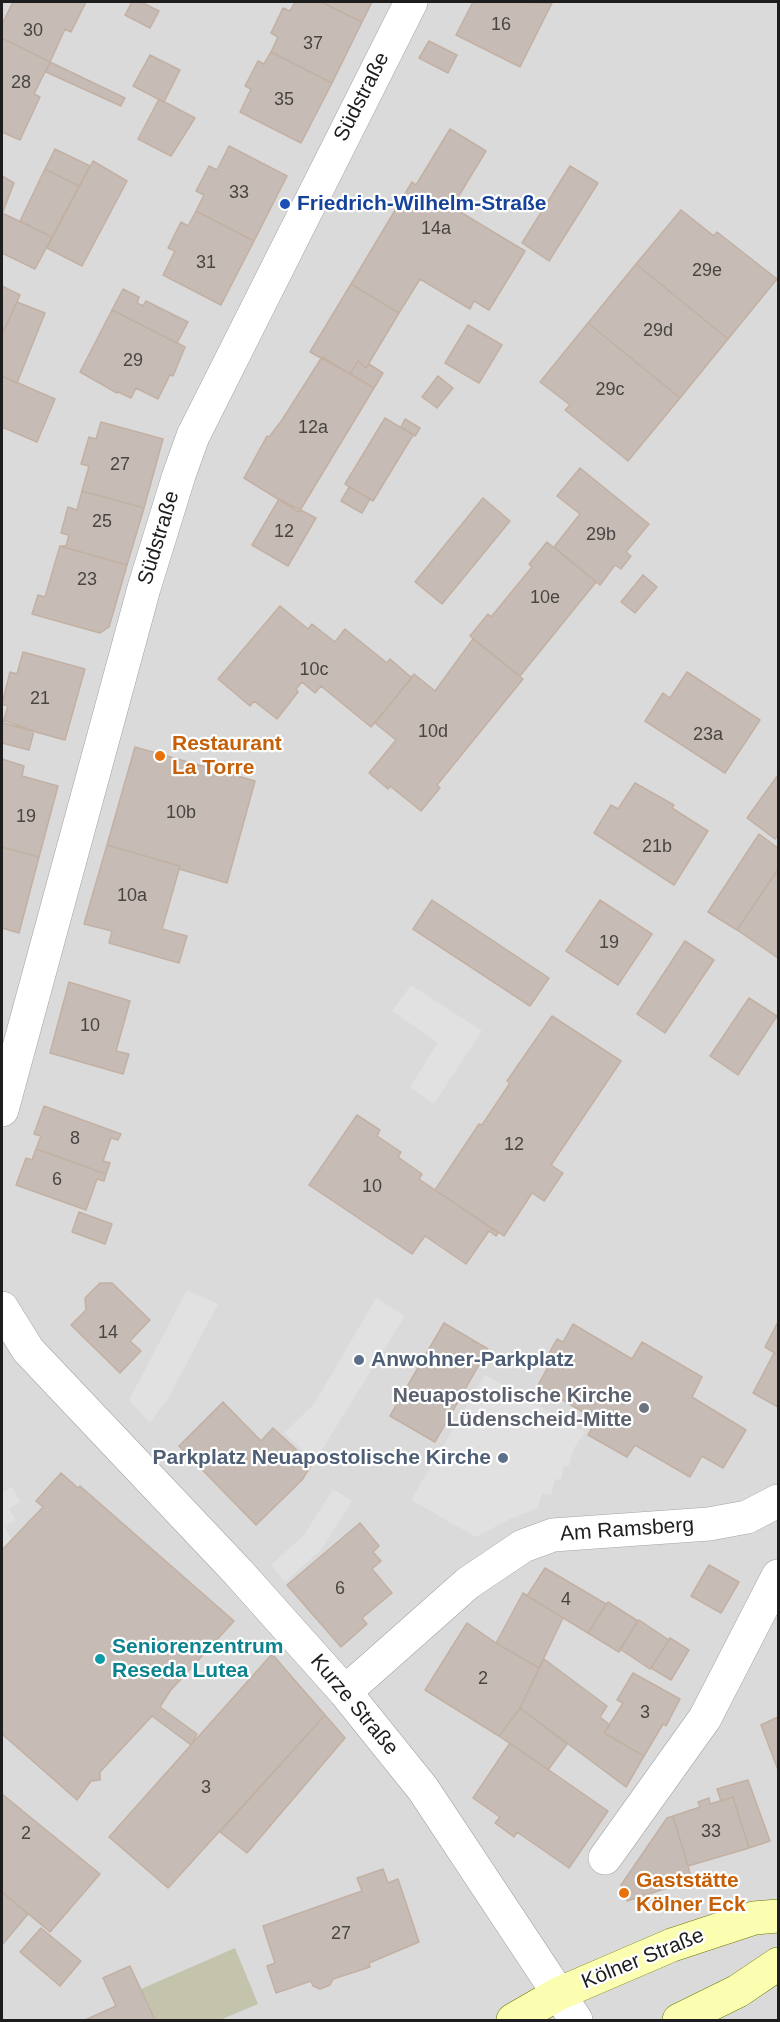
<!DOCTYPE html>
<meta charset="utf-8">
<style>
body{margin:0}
#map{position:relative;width:780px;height:2022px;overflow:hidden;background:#efeae2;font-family:Helvetica,sans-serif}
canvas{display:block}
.frame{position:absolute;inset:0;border:3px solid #1d1d1d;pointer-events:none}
</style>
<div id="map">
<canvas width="780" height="2022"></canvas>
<div class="frame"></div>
</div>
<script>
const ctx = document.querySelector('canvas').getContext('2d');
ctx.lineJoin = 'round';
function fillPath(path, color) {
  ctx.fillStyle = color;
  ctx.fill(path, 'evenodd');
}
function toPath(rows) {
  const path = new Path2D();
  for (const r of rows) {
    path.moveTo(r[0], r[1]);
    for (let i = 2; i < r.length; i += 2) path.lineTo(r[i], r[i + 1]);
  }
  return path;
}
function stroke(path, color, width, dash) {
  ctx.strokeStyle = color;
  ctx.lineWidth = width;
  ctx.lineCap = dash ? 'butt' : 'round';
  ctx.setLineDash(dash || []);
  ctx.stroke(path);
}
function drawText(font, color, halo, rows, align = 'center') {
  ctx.font = font + ' Helvetica,sans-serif';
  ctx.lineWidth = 4.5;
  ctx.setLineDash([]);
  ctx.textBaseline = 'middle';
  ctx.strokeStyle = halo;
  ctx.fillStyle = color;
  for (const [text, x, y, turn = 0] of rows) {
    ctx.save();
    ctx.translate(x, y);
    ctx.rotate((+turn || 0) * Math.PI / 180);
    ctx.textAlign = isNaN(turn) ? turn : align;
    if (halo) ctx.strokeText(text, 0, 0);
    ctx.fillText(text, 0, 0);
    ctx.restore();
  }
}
fillPath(toPath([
 [2,2,778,2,778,2020,2,2020]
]), '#dbdada');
fillPath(toPath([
 [235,1948,258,2004,220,2020,155,2020,141,1989]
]), '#c4c4ad');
fillPath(toPath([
 [411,985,482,1031,434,1104,410,1087,438,1043,392,1011],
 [187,1290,218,1304,170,1395,150,1423,129,1400],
 [376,1298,405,1316,315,1461,284,1433,314,1404],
 [485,1375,585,1432,573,1450,569,1466,564,1466,561,1480,555,1479,551,1495,542,1493,538,1508,510,1519,476,1537,411,1500],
 [12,1487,20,1502,9,1509,16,1520,4,1526,11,1539,2,1550,2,1493],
 [333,1489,352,1501,321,1550,285,1582,271,1565,304,1535]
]), '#e1e1e1');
const building = toPath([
 [13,2,86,2,71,32,65,29,50,62,2,38,2,24,13,2],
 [132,2,141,2,159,11,150,28,125,15,132,2],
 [295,2,321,2,362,22,332,83,271,52,278,37,271,33,283,8,290,11,295,2],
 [321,2,372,2,362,22,321,2],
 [473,2,552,3,520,67,456,35,473,2],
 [2,38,50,62,34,94,40,97,20,140,2,132,2,38],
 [429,41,457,55,448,73,419,58,429,41],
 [271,52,332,83,301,143,240,112,251,89,245,86,258,61,264,64,271,52],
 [150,55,180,70,164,102,133,86,150,55],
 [50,62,125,98,121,106,46,72,50,62],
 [159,99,195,118,171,156,138,139,159,99],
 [450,129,486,151,452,207,525,251,489,310,474,301,470,309,420,279,399,313,351,284,412,182,416,185,450,129],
 [229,146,287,176,254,241,196,211,204,195,196,191,209,166,217,170,229,146],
 [55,149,90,166,79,186,45,169,55,149],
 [93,161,127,181,82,266,47,248,93,161],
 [570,166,598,183,549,261,522,243,570,166],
 [45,169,79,186,52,237,20,221,45,169],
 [2,176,14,183,2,214,2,176],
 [681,210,714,236,717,232,777,279,728,339,636,264,681,210],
 [196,211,254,241,221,305,163,275,175,251,168,248,181,222,188,226,196,211],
 [2,213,52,237,35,269,2,253,2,213],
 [636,264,728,339,680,398,588,323,636,264],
 [351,284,399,313,366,368,358,361,350,374,310,352,351,284],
 [2,286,20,295,2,335,2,286],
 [123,289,139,297,137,303,143,306,146,301,188,322,177,343,112,310,123,289],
 [17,302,45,313,17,383,2,376,2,335,17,302],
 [112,310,185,347,173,376,170,375,158,399,136,388,131,398,118,392,117,393,80,372,112,310],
 [588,323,680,398,628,461,565,410,570,405,540,382,588,323],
 [468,325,502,345,479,383,445,363,468,325],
 [322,357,374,388,299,512,244,478,267,436,269,437,282,420,322,357],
 [358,361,366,368,369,364,383,373,374,388,350,374,358,361],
 [2,376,55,399,37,442,2,427,2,376],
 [438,376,453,388,437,408,422,397,438,376],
 [385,418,413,435,373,501,345,484,385,418],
 [405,419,420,428,415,436,401,427,405,419],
 [101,422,163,439,144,508,82,491,89,466,81,464,89,437,96,439,101,422],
 [580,468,649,524,626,552,631,556,621,569,615,565,600,585,554,547,580,514,557,496,580,468],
 [349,487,370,499,362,513,341,501,349,487],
 [82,491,144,508,127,565,60,546,66,546,69,535,61,533,68,507,77,510,82,491],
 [483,498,510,521,442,604,415,582,483,498],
 [279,499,316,518,288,566,252,545,279,499],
 [547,542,596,582,520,676,470,636,488,614,491,617,532,567,529,564,547,542],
 [60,546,127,565,109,627,100,633,32,614,38,595,45,597,60,546],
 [643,575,657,587,635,613,621,602,643,575],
 [280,606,308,629,312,624,335,642,345,629,387,663,390,659,412,678,371,727,321,686,315,693,302,682,296,689,298,692,277,719,254,701,250,706,218,679,280,606],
 [473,639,523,679,437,785,440,788,421,811,390,786,388,789,369,773,396,740,375,723,414,674,435,691,473,639],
 [23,652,85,669,65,740,3,723,8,706,2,704,10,672,17,674,23,652],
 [687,672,760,720,725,773,645,721,663,693,670,698,687,672],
 [2,720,34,731,29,750,2,743,2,720],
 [135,747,255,781,227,883,179,869,180,866,107,845,135,747],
 [2,759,24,766,22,776,58,786,39,857,2,847,2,759],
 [778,775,778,834,775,839,747,818,778,775],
 [635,783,674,805,672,808,708,831,674,885,594,833,611,805,618,809,635,783],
 [759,834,778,848,778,869,737,930,708,912,759,834],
 [107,845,180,866,162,929,187,936,179,963,109,943,112,931,84,924,107,845],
 [2,847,39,857,19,933,2,928,2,847],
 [778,870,778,958,737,930,778,870],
 [432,900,549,978,530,1006,413,929,432,900],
 [600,900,652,934,618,985,566,951,600,900],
 [685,941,714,960,665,1033,637,1014,685,941],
 [69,982,130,1001,116,1051,129,1054,123,1074,50,1053,69,982],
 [749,998,777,1016,738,1075,710,1056,749,998],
 [552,1016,621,1061,551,1165,563,1173,544,1201,532,1193,504,1236,435,1190,479,1124,482,1125,510,1083,507,1081,552,1016],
 [44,1106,121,1134,118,1140,111,1138,103,1161,110,1163,106,1174,36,1149,41,1136,34,1134,44,1106],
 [357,1115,380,1130,377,1136,401,1152,398,1157,422,1174,419,1179,498,1233,496,1236,489,1231,466,1264,425,1236,412,1254,309,1185,357,1115],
 [36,1149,106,1174,104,1181,97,1179,86,1210,16,1185,26,1158,32,1160,36,1149],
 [79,1212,112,1224,105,1244,72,1232,79,1212],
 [100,1283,112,1283,150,1320,130,1341,141,1351,120,1373,71,1325,86,1310,85,1298,100,1283],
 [778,1322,778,1355,765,1347,778,1322],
 [444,1323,488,1349,435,1442,390,1416,444,1323],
 [573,1324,632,1359,642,1342,702,1377,692,1397,746,1430,723,1468,702,1456,690,1477,635,1445,627,1457,588,1435,596,1420,538,1385,548,1367,543,1364,557,1339,563,1342,573,1324],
 [774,1353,778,1355,778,1407,753,1393,774,1353],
 [223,1402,261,1441,273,1428,312,1464,302,1480,256,1525,179,1446,223,1402],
 [61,1473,78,1488,80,1486,234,1621,170,1691,160,1707,197,1734,191,1745,152,1716,100,1772,100,1780,91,1781,77,1800,2,1734,2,1550,43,1507,36,1501,61,1473],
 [360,1523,379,1546,373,1552,381,1561,372,1569,392,1593,362,1618,367,1624,341,1647,287,1585,360,1523],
 [709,1565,739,1582,721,1613,691,1596,709,1565],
 [545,1568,606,1604,588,1633,527,1596,545,1568],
 [523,1593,563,1618,539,1668,496,1643,523,1593],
 [608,1602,638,1621,619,1652,588,1633,608,1602],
 [639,1620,669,1640,650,1669,620,1649,639,1620],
 [467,1623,496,1643,539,1668,520,1708,499,1736,425,1690,467,1623],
 [670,1638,689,1650,671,1680,651,1668,670,1638],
 [272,1654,325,1715,168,1888,109,1837,272,1654],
 [544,1659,607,1706,600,1717,610,1725,604,1733,644,1756,626,1787,520,1708,544,1659],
 [633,1673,680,1699,666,1726,663,1724,644,1756,604,1733,623,1703,617,1700,633,1673],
 [520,1708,567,1744,548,1770,499,1736,520,1708],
 [325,1715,345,1738,247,1853,220,1832,325,1715],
 [778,1717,778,1770,761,1725,778,1717],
 [510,1743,608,1811,569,1868,517,1832,514,1837,495,1823,500,1817,473,1798,510,1743],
 [748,1780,770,1841,749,1848,733,1797,721,1801,717,1789,748,1780],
 [2,1794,100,1874,50,1932,2,1892,2,1794],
 [733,1797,749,1848,688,1866,673,1816,700,1807,698,1802,709,1798,710,1804,733,1797],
 [673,1816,692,1880,627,1901,621,1885,667,1818,673,1816],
 [383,1869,388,1883,398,1879,419,1942,369,1963,370,1967,333,1979,330,1985,320,1989,313,1986,311,1981,276,1993,267,1966,275,1963,263,1926,362,1891,357,1878,383,1869],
 [2,1892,28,1914,2,1945,2,1892],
 [41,1928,81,1961,60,1986,20,1952,41,1928],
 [130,1966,155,2020,85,2020,116,2006,103,1978,130,1966]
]);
fillPath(building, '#c7bcb5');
stroke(building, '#c2b0a3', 1.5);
const minor = toPath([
 [2,1110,144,588,179,475,193,436,411,2],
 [2,1308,28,1350,238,1572,345,1692,423,1789,576,2020],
 [345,1692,468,1583,523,1546,553,1535,709,1524,747,1517,778,1501],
 [605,1858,705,1718,778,1576]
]);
const secondary = toPath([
 [513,2020,558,1994,672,1945,754,1918,778,1916],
 [679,2020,738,1991,778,1964]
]);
stroke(minor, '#a4a4a4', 34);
stroke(secondary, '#6c7800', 34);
stroke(minor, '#fff', 33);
stroke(secondary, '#fbfeb0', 33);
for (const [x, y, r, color] of [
 [285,204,6,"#1a4fb4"],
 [160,756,6,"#e8710a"],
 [359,1360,6,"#5c6f8a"],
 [644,1408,6,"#6b7280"],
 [503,1458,6,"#5c6f8a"],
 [100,1659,6,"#0f9aa8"],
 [624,1893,6,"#e8710a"]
]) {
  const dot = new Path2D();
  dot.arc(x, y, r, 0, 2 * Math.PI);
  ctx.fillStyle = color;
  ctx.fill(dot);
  stroke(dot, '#fff', 2);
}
drawText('18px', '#484543', null, [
 ["16",501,25],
 ["30",33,31],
 ["37",313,44],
 ["28",21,83],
 ["35",284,100],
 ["33",239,193],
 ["14a",436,229],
 ["31",206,263],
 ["29e",707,271],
 ["29d",658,331],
 ["29",133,361],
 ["29c",610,390],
 ["12a",313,428],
 ["27",120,465],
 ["25",102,522],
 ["12",284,532],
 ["29b",601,535],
 ["23",87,580],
 ["10e",545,598],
 ["10c",314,670],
 ["21",40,699],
 ["10d",433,732],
 ["23a",708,735],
 ["10b",181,813],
 ["19",26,817],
 ["21b",657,847],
 ["10a",132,896],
 ["19",609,943],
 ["10",90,1026],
 ["8",75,1139],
 ["12",514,1145],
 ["6",57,1180],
 ["10",372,1187],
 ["14",108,1333],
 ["6",340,1589],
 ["4",566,1600],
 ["2",483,1679],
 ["3",645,1713],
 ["3",206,1788],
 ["33",711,1832],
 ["2",26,1834],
 ["27",341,1934]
]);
drawText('21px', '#1d1d1d', '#fff', [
 ["Südstraße",362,97,-63],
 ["Südstraße",159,538,-73],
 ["Am Ramsberg",627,1530,-4],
 ["Kurze Straße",354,1705,50],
 ["Kölner Straße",643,1959,-22]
]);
drawText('bold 21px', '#164399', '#fff', [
 ["Friedrich-Wilhelm-Straße",297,204]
], 'left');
drawText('bold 21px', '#c56008', '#fff', [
 ["Restaurant",172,744],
 ["La Torre",172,768],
 ["Gaststätte",636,1881],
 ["Kölner Eck",636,1905]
], 'left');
drawText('bold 21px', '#4e5e75', '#fff', [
 ["Anwohner-Parkplatz",371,1360],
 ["Parkplatz Neuapostolische Kirche",491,1458,"right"]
], 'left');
drawText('bold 21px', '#5b616d', '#fff', [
 ["Neuapostolische Kirche",632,1396],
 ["Lüdenscheid-Mitte",632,1420]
], 'right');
drawText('bold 21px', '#0d838f', '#fff', [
 ["Seniorenzentrum",112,1647],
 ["Reseda Lutea",112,1671]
], 'left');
</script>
